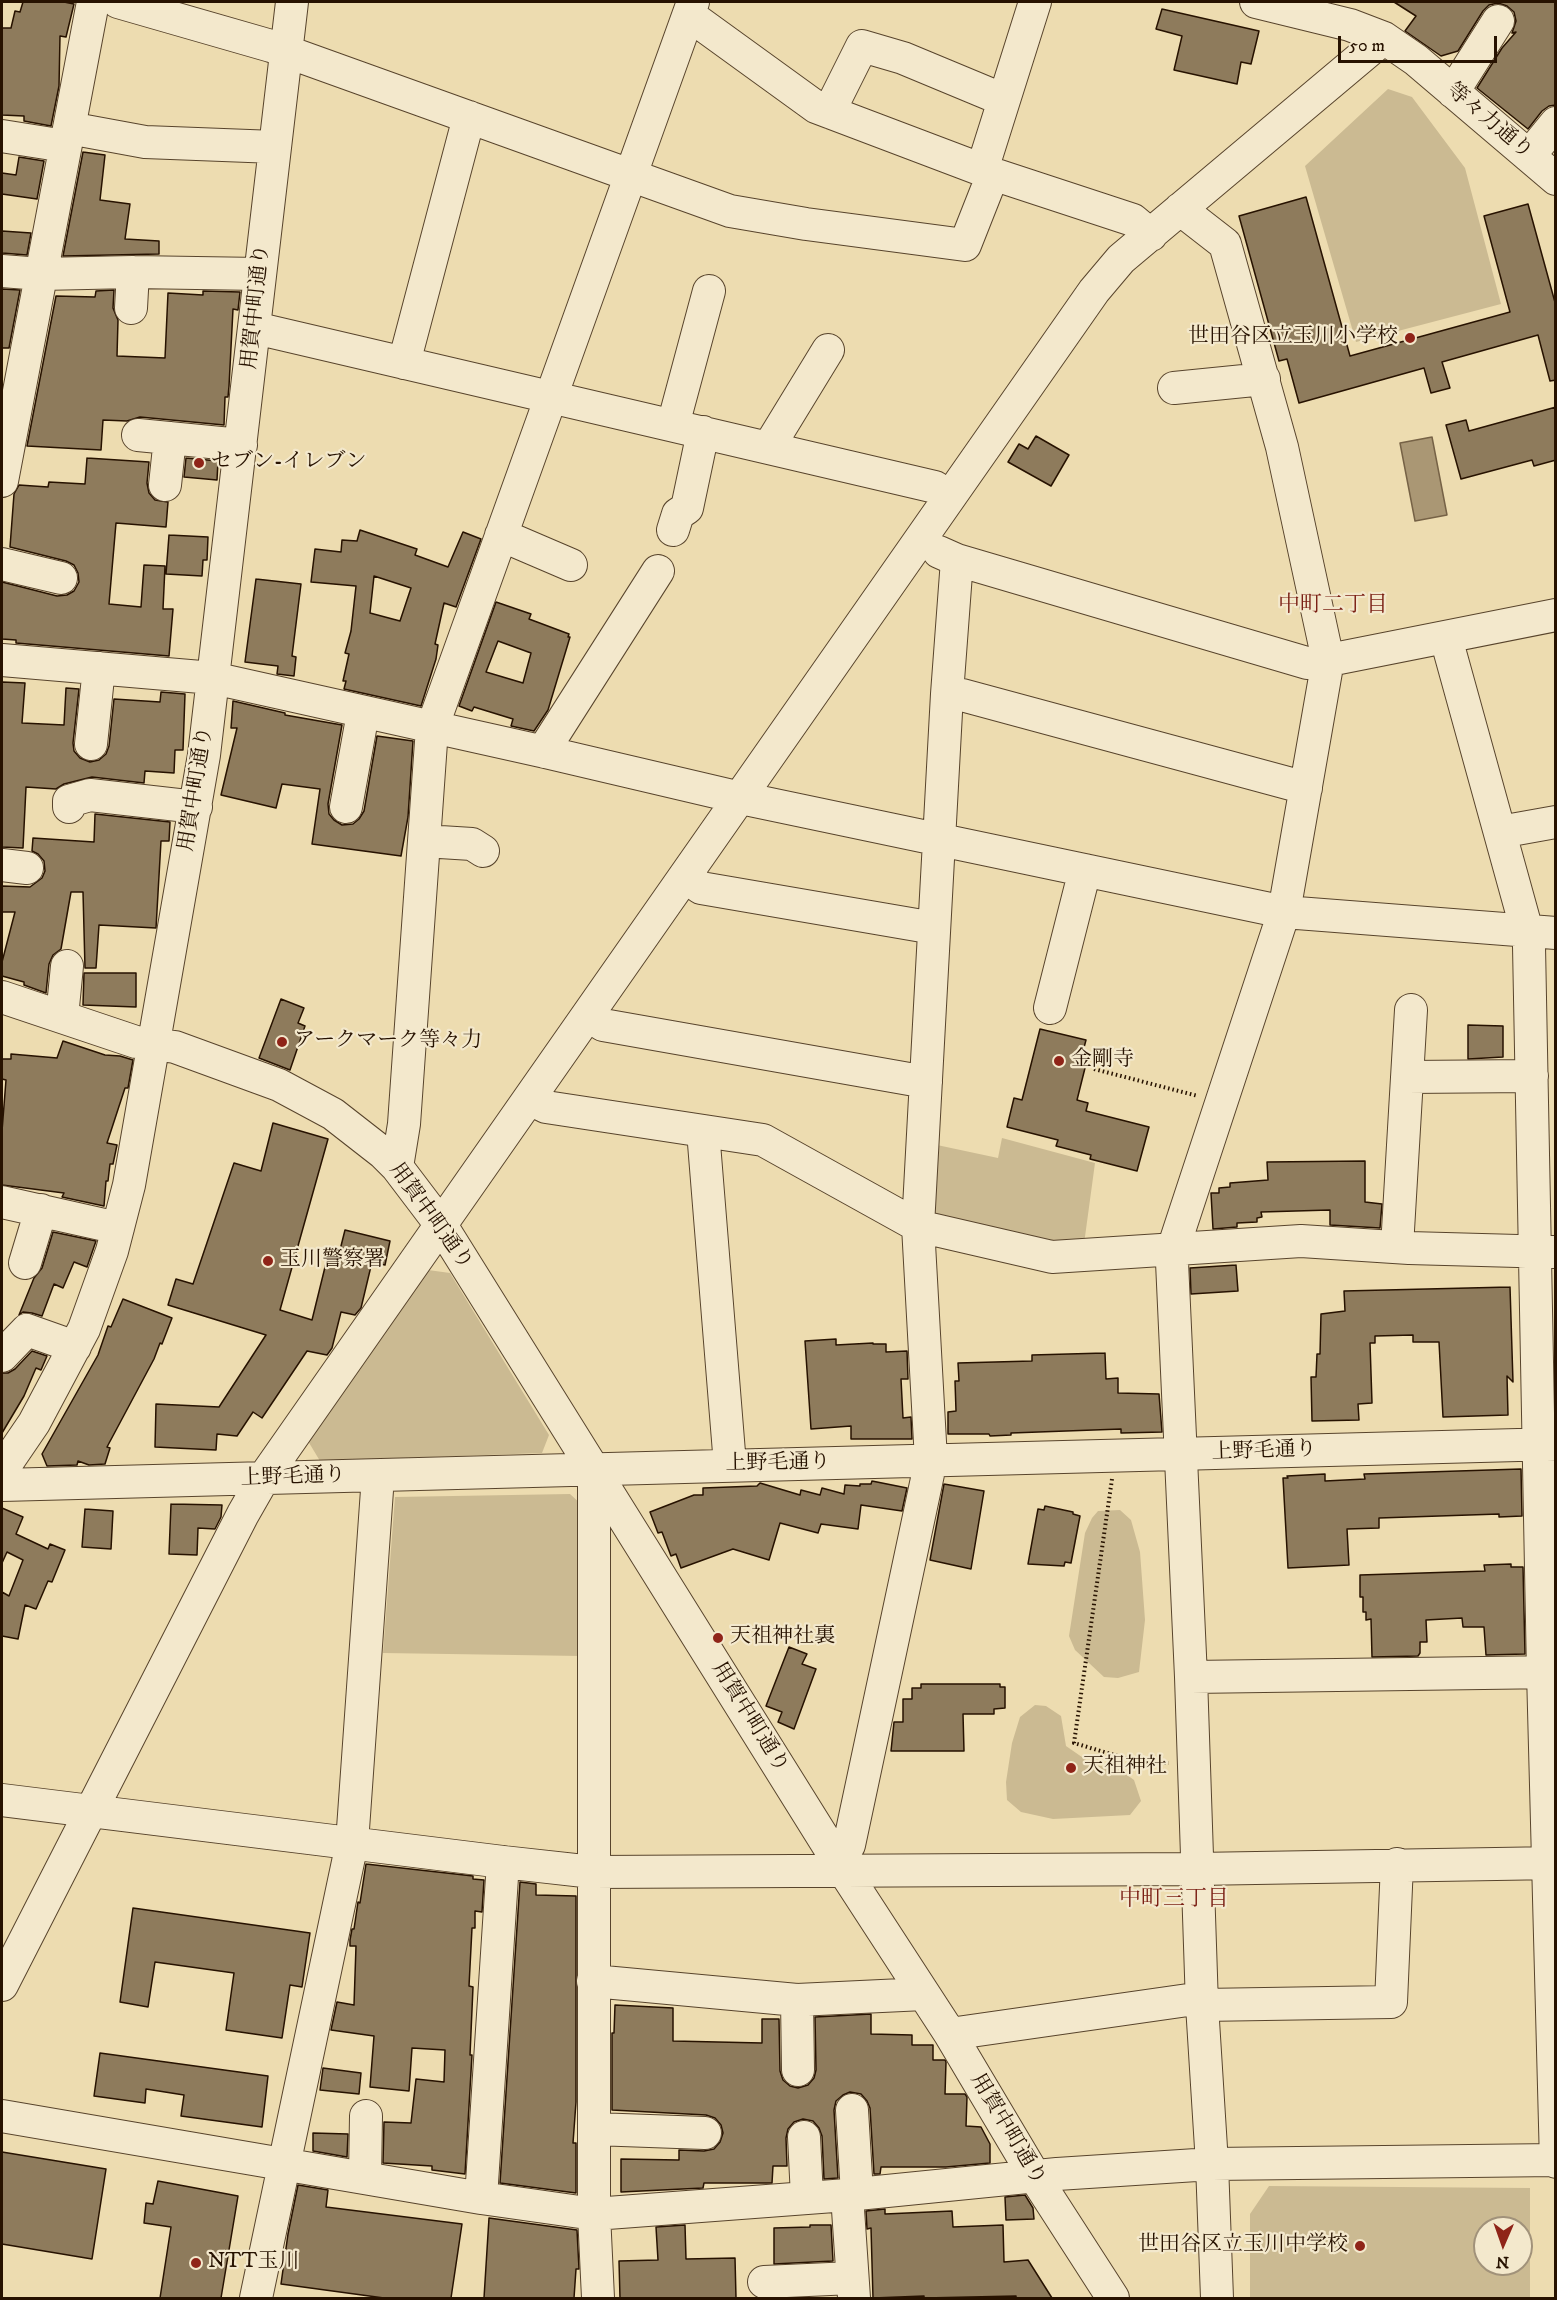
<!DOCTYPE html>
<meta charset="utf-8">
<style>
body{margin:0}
#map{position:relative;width:1557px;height:2300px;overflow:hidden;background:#eddcb0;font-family:"IM FELL DW Pica",serif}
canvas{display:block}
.frame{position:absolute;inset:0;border:3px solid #271200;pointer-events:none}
.north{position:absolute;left:1473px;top:2216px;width:60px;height:60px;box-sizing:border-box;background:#f3e8cc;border:2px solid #a1927a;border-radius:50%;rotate:182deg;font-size:16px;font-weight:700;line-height:24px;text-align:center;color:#271200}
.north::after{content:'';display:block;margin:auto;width:21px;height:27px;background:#8f2418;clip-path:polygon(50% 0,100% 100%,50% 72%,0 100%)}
.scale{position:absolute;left:1338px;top:36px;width:159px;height:27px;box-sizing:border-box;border:3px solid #271200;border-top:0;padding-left:8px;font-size:18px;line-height:21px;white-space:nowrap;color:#271200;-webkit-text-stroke:4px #f3e8cc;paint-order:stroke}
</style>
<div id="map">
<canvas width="1557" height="2300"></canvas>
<div class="frame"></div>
<div class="north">N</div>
<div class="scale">50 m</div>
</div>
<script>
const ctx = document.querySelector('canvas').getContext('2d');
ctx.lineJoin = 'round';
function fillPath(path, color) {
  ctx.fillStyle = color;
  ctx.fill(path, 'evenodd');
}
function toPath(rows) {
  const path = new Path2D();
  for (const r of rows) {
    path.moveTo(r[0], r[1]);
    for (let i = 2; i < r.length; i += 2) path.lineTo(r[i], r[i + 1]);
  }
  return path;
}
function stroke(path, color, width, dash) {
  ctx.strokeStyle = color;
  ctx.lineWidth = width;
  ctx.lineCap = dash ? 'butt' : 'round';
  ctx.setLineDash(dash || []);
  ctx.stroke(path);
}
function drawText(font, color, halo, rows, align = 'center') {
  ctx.font = font + ' "IM FELL DW Pica","Noto Serif JP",serif';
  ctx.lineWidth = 4.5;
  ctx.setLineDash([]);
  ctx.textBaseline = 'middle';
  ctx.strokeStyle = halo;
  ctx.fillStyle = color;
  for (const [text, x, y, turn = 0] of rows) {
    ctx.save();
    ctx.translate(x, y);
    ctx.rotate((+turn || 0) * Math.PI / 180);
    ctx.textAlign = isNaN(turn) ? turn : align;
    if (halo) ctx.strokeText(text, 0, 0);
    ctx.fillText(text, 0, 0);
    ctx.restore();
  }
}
fillPath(toPath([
 [1388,89,1412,97,1465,168,1501,304,1356,342,1305,166],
 [1002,1138,1095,1163,1084,1244,1054,1246,932,1216,937,1145,998,1158],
 [428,1270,450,1273,549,1435,542,1453,320,1461,308,1441],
 [570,1494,582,1505,581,1656,383,1653,395,1497],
 [1120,1510,1131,1520,1140,1552,1145,1620,1139,1672,1118,1678,1104,1677,1075,1650,1069,1636,1085,1533,1092,1518,1098,1511],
 [1035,1705,1046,1706,1061,1716,1066,1746,1092,1764,1120,1770,1134,1780,1141,1801,1130,1815,1053,1819,1021,1812,1007,1800,1006,1782,1012,1743,1020,1717],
 [1269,2186,1530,2188,1530,2298,1250,2298,1250,2214],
 [1485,2228,1521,2228,1521,2264,1485,2264]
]), '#cbba92');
const water = toPath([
 [1432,437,1447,515,1415,521,1400,443,1432,437]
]);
fillPath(water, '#aa9774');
stroke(water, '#766246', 1.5);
const building = toPath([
 [23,2,64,2,74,4,66,37,60,36,59,86,51,126,24,121,24,116,2,115,2,28,11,28,15,11,20,12,23,2],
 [1394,2,1556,2,1556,105,1549,106,1542,111,1528,129,1477,88,1502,48,1516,32,1512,33,1516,21,1514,12,1507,6,1498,3,1489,5,1483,11,1458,51,1441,56,1405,31,1416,16,1394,2],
 [1162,9,1259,31,1251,64,1241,62,1237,84,1174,70,1182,36,1156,29,1162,9],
 [83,152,105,155,100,200,130,204,125,239,159,241,159,254,63,256,83,152],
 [19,157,44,161,37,199,2,194,2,173,16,175,19,157],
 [1306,197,1350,356,1510,312,1484,216,1528,204,1556,306,1556,380,1550,381,1538,335,1442,362,1450,388,1431,393,1424,368,1299,403,1287,359,1279,361,1239,216,1306,197],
 [2,231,31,233,27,255,2,253,2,231],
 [2,289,20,290,9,348,2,348,2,289],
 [114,290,113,308,118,320,117,356,165,358,168,293,203,295,203,291,240,292,238,310,233,309,229,386,228,397,225,397,224,425,140,417,127,421,103,420,101,450,27,446,56,296,95,297,96,291,114,290],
 [1556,407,1556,460,1534,466,1532,460,1461,479,1446,425,1466,420,1469,431,1556,407],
 [1036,436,1069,455,1051,486,1008,462,1019,444,1028,449,1036,436],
 [87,458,149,462,147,483,149,493,155,500,168,502,166,527,116,523,109,604,141,607,144,565,165,566,163,609,173,609,169,656,16,643,16,640,2,639,2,582,57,596,67,595,74,591,79,582,78,573,74,565,66,561,10,547,14,494,19,485,48,487,49,482,85,484,87,458],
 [186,458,218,461,217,480,184,477,186,458],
 [360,530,417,549,415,555,448,567,463,532,481,539,456,607,444,603,435,644,438,645,436,659,421,706,344,689,346,681,343,681,349,654,345,653,351,631,356,586,311,582,315,549,341,552,342,540,357,541,360,530],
 [374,576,411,588,400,621,370,613,374,576],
 [169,535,208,537,207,560,203,560,202,576,166,574,169,535],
 [256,579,301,584,292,656,296,657,294,676,277,674,278,666,245,662,256,579],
 [496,602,531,614,529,619,569,634,568,637,570,637,548,710,534,731,511,726,513,719,474,707,472,711,459,706,496,602],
 [498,641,531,653,523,683,486,672,498,641],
 [2,682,25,683,22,723,64,725,66,688,79,689,73,743,74,751,80,758,90,762,99,760,106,754,109,746,114,699,160,702,161,692,185,694,183,750,175,750,174,773,145,771,144,783,92,777,64,784,56,789,26,787,23,848,2,847,2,682],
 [233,701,285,713,285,715,342,725,328,804,329,814,334,820,342,825,353,824,359,819,364,811,377,736,413,741,408,817,401,856,312,844,320,789,282,784,276,808,221,795,237,728,231,728,233,701],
 [95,814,170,822,169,841,161,841,156,928,99,925,96,968,85,968,83,892,71,892,61,949,53,955,49,964,46,993,24,985,24,982,2,976,2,962,15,912,2,912,2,886,30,887,42,878,45,871,44,861,38,854,32,851,33,838,94,842,95,814],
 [84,973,136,973,136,1007,83,1005,84,973],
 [281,999,304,1008,298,1023,305,1026,290,1070,259,1058,281,999],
 [1468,1025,1503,1026,1503,1057,1468,1059,1468,1025],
 [1040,1029,1086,1040,1082,1055,1088,1056,1077,1100,1088,1103,1086,1111,1149,1127,1137,1171,1090,1159,1091,1155,1056,1146,1058,1140,1007,1127,1014,1098,1022,1100,1040,1029],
 [63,1041,105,1055,120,1056,133,1060,128,1088,125,1088,107,1143,117,1145,113,1164,110,1164,108,1181,106,1181,104,1206,62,1197,64,1193,2,1185,2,1131,6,1080,2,1079,2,1059,11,1059,11,1054,57,1058,63,1041],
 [273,1123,328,1139,280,1310,312,1320,327,1259,337,1262,345,1230,390,1241,385,1265,372,1262,361,1308,355,1315,341,1312,332,1348,327,1355,307,1351,262,1418,253,1412,237,1436,217,1434,216,1450,155,1447,156,1404,219,1407,266,1335,168,1305,176,1279,193,1284,234,1163,261,1171,273,1123],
 [1365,1161,1365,1202,1382,1204,1380,1228,1330,1225,1330,1210,1261,1212,1262,1217,1257,1218,1257,1222,1237,1223,1237,1227,1213,1229,1211,1193,1219,1193,1219,1188,1230,1187,1230,1183,1268,1180,1267,1162,1365,1161],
 [53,1232,96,1241,87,1267,74,1262,63,1288,54,1284,42,1316,32,1313,23,1312,19,1315,34,1278,42,1268,53,1232],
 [1236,1265,1238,1291,1191,1294,1190,1268,1236,1265],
 [1510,1287,1513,1382,1507,1376,1508,1415,1443,1417,1439,1342,1413,1342,1413,1335,1375,1336,1375,1343,1370,1343,1372,1403,1358,1404,1359,1420,1312,1421,1311,1377,1316,1377,1317,1354,1320,1354,1321,1314,1345,1311,1344,1291,1510,1287],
 [123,1299,172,1318,162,1344,160,1343,154,1359,107,1447,110,1448,105,1464,89,1465,78,1461,77,1465,47,1466,42,1454,98,1355,108,1326,111,1327,123,1299],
 [836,1339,836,1345,873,1343,873,1344,886,1344,886,1352,907,1351,908,1379,901,1379,903,1418,911,1417,912,1439,851,1439,851,1426,811,1429,805,1341,836,1339],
 [32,1351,47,1356,41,1370,36,1368,24,1396,2,1433,2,1373,8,1373,15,1369,32,1351],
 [1105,1353,1106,1379,1118,1378,1118,1393,1159,1394,1162,1432,1121,1433,1121,1429,1011,1433,1011,1435,990,1436,989,1434,948,1434,948,1412,956,1411,955,1381,959,1381,958,1363,1032,1361,1032,1355,1105,1353],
 [1521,1469,1522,1516,1499,1517,1499,1514,1379,1518,1379,1528,1347,1529,1349,1565,1288,1568,1283,1478,1288,1478,1287,1476,1325,1474,1325,1481,1365,1479,1364,1474,1521,1469],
 [872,1481,907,1488,902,1511,861,1505,858,1529,821,1524,818,1533,780,1523,769,1560,733,1549,681,1568,676,1554,671,1556,662,1532,658,1533,650,1512,694,1495,703,1495,703,1488,757,1486,760,1483,800,1495,801,1490,820,1495,822,1488,844,1494,845,1485,860,1486,860,1484,871,1484,872,1481],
 [944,1484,984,1491,971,1569,930,1560,944,1484],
 [171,1504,222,1505,221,1517,215,1529,198,1528,197,1555,169,1554,171,1504],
 [1045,1506,1073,1512,1073,1514,1080,1516,1071,1563,1065,1562,1064,1566,1028,1564,1038,1509,1044,1510,1045,1506],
 [2,1508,23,1517,16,1534,48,1549,50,1544,65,1550,52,1582,48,1581,36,1609,25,1605,18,1639,2,1636,2,1592,9,1596,23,1560,7,1552,2,1563,2,1508],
 [85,1509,113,1511,111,1549,82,1547,85,1509],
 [1511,1564,1511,1567,1523,1567,1525,1654,1486,1655,1484,1627,1463,1627,1462,1618,1426,1620,1427,1642,1420,1642,1420,1653,1418,1656,1372,1657,1371,1619,1366,1620,1366,1612,1363,1612,1363,1597,1360,1597,1360,1575,1485,1571,1484,1565,1511,1564],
 [789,1647,807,1654,802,1664,816,1669,794,1729,778,1722,782,1712,766,1706,789,1647],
 [921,1684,1000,1684,1000,1687,1005,1687,1005,1708,994,1709,994,1714,963,1714,964,1751,891,1751,894,1722,903,1722,903,1699,912,1699,912,1688,921,1688,921,1684],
 [366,1864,473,1876,473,1879,484,1880,482,1912,475,1911,475,1928,472,1928,469,1986,473,1987,470,2055,472,2055,465,2174,432,2170,432,2166,383,2163,384,2122,411,2123,416,2079,444,2082,445,2050,412,2048,409,2091,370,2087,374,2036,331,2030,337,2002,354,2005,356,1946,350,1946,350,1940,352,1929,354,1929,358,1902,360,1903,366,1864],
 [520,1882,536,1884,536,1895,576,1896,576,2102,573,2143,576,2143,576,2193,500,2183,520,1882],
 [133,1908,310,1933,302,1987,290,1985,282,2038,226,2030,234,1973,155,1962,148,2007,120,2002,133,1908],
 [615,2005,673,2008,673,2041,762,2043,762,2019,779,2019,780,2071,783,2080,790,2086,798,2088,808,2085,814,2078,816,2070,815,2017,871,2014,871,2034,912,2035,912,2045,933,2045,933,2060,945,2060,946,2062,945,2094,965,2094,967,2097,966,2126,981,2127,990,2144,990,2163,946,2167,881,2167,880,2174,874,2174,870,2108,867,2101,861,2094,850,2092,843,2095,836,2101,834,2110,838,2178,824,2179,822,2136,819,2128,813,2121,803,2119,794,2122,788,2129,786,2138,787,2166,773,2166,772,2183,704,2183,703,2188,621,2192,621,2159,679,2160,679,2150,704,2151,714,2149,720,2142,723,2133,721,2125,715,2118,706,2115,612,2110,612,2033,614,2033,615,2005],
 [100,2053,268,2076,262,2127,181,2116,184,2095,146,2089,145,2103,94,2096,100,2053],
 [323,2068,361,2073,359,2094,320,2090,323,2068],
 [313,2133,348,2134,347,2157,313,2151,313,2133],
 [2,2152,106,2169,92,2259,2,2244,2,2152],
 [158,2181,238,2196,221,2298,160,2298,171,2227,144,2223,146,2203,153,2204,158,2181],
 [298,2185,328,2190,326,2207,462,2224,451,2298,384,2298,281,2284,288,2234,298,2185],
 [1025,2195,1033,2208,1034,2219,1006,2220,1005,2197,1025,2195],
 [885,2209,885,2214,952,2211,953,2227,1003,2225,1004,2262,1028,2260,1052,2298,1016,2298,1016,2296,924,2298,924,2296,873,2298,871,2228,867,2229,866,2211,885,2209],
 [489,2218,577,2230,579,2269,576,2269,574,2298,484,2298,489,2218],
 [685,2225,686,2259,735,2258,736,2298,620,2298,619,2261,658,2260,656,2227,685,2225],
 [810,2225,831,2225,833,2261,774,2264,774,2228,810,2227,810,2225]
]);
fillPath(building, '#8e7b5c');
stroke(building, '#271200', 1.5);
const minor = toPath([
 [118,2,271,46,730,211,806,224,965,245,993,174],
 [1256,2,1350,25,1384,38,1416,60,1556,179],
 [689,15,816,107,993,174,1133,220,1151,235],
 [1453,92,1498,21],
 [829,112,862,46,903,58,1004,100],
 [69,128,145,142,275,147],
 [2,136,65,146],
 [1529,156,1556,123],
 [982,170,1035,2],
 [1180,209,1225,244,1282,447,1328,660,1284,912,1173,1249,1172,1262,1191,1677,1202,2005,1212,2164,1217,2298],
 [2,271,41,274,133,272,260,274],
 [131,308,133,272],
 [255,328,935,487,949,497],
 [404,363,469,117],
 [1174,388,1264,379],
 [673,425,709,291],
 [138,435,241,445],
 [770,448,773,440,828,350],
 [2,481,93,2],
 [165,485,170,438],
 [673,530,678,514,687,508,703,432],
 [501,535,571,565],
 [939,552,957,560,1307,663,1314,663,1556,615],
 [2,564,61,578],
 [1446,638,1527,931,1529,946,1543,1672,1556,2162],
 [2,660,213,678,545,752,741,798,1284,912,1556,933],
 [947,694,962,695,1306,788],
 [91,744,99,668],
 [545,752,547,745,658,571],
 [69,807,69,801,90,795,196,807],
 [346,807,363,713],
 [1500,832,1556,822],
 [424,841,472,844,483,851],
 [2,865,27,868],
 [686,877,701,888,934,928],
 [2,997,136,1042,175,1047,279,1085,333,1114,383,1153,397,1167,441,1225,844,1871,950,2034,1035,2177,1113,2298],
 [1050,1008,1085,870],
 [589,1016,603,1025,926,1082],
 [62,1017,67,966],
 [1407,1077,1532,1076],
 [530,1099,546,1107,763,1140,918,1226,1052,1257,1301,1241,1409,1248,1554,1252],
 [703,1131,730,1465],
 [397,1167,404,1124,432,728,693,2],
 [2,1202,118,1228],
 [1397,1247,1411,1010],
 [25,1263,41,1210],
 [2,1356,27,1330,75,1347],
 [594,1469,594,2214,598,2298],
 [2,1470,34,1423,84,1329,112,1251,129,1185,204,755,292,2],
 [2,1485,1556,1444],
 [1191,1677,1556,1672],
 [2,1800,503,1862,593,1872,1196,1869,1556,1863],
 [834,1854,849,1845,931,1460,918,1226,947,694,957,560],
 [593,1981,797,2000,924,1994],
 [2,1985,243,1514,263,1479,1094,291,1121,259,1384,38],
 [797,2000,798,2070],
 [1202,2005,1391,2002,1397,1864],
 [950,2034,1202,1998],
 [852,2110,857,2194],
 [2,2116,481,2198,594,2214,847,2195,1057,2174,1212,2164,1556,2160],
 [594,2129,705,2133],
 [804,2137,807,2197],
 [365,2177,366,2116],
 [847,2195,854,2298],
 [481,2198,503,1862],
 [764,2282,852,2278],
 [256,2298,352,1843,378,1476]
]);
stroke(minor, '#58442c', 34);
stroke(toPath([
 [1094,1069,1198,1096],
 [1112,1479,1074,1743,1141,1763,1169,1763]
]), '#271200', 4, [1.5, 3]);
stroke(minor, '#f3e8cc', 32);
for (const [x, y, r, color] of [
 [1410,338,6,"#8f2418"],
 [199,463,6,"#8f2418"],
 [282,1042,6,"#8f2418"],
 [1059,1061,6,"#8f2418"],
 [268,1261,6,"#8f2418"],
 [718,1638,6,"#8f2418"],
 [1071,1768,6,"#8f2418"],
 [1360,2246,6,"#8f2418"],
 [196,2263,6,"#8f2418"]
]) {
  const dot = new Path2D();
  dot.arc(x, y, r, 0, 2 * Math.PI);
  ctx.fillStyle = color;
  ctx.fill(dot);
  stroke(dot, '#f3e8cc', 2);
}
drawText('21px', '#271200', '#f3e8cc', [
 ["等々力通り",1489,122,40],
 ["用賀中町通り",257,307,-84],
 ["用賀中町通り",197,789,-81],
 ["用賀中町通り",430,1217,54],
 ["上野毛通り",1264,1452,-2],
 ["上野毛通り",778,1464,-1],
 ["上野毛通り",293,1478,-2],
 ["用賀中町通り",749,1718,58],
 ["用賀中町通り",1007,2130,59]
]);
drawText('21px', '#271200', '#f3e8cc', [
 ["世田谷区立玉川小学校",1398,338,"right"],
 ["セブン-イレブン",211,463],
 ["アークマーク等々力",294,1042],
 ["金剛寺",1071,1061],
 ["玉川警察署",280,1261],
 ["天祖神社裏",730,1638],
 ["天祖神社",1083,1768],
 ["世田谷区立玉川中学校",1348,2246,"right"],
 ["NTT玉川",208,2263]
], 'left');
drawText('22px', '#7a1f14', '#f3e8cc', [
 ["中町二丁目",1333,606],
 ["中町三丁目",1174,1900]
]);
</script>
